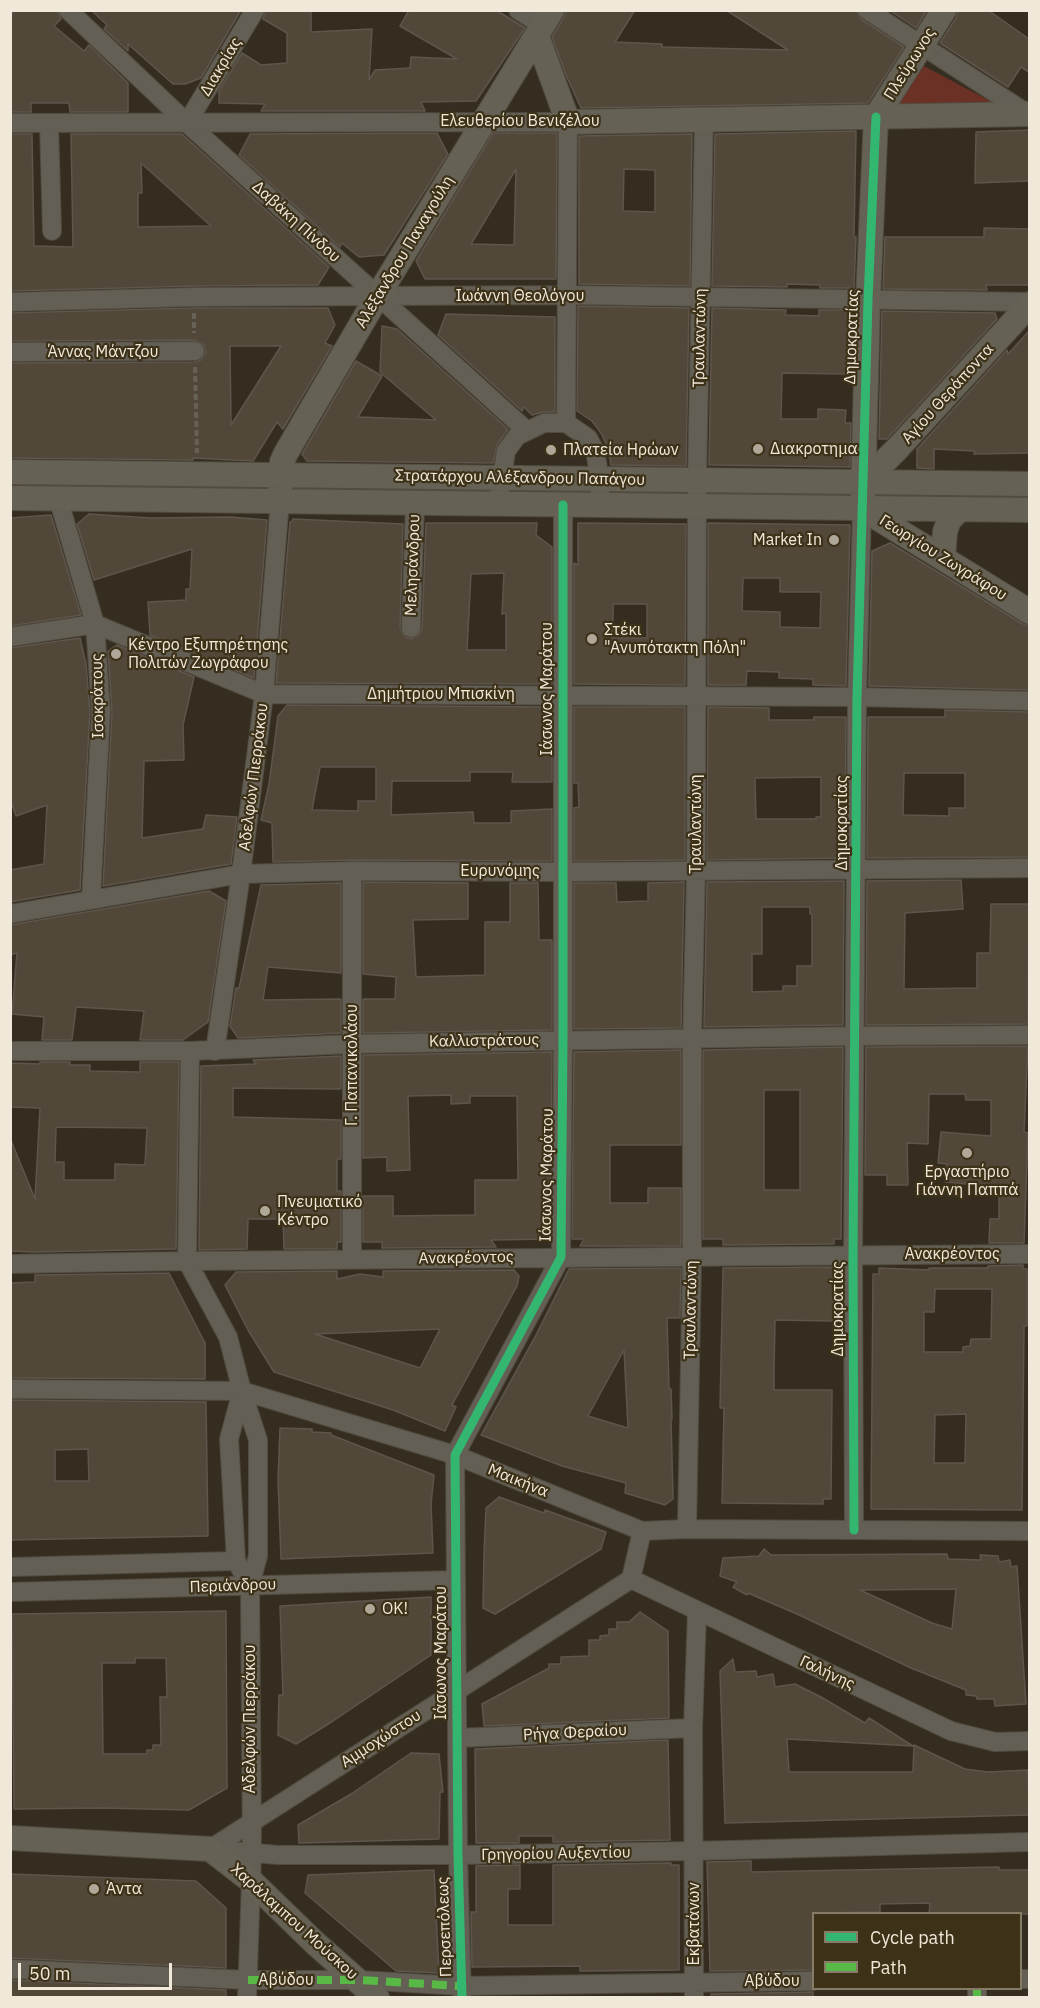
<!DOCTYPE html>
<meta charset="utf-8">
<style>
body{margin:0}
#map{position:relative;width:1040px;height:2008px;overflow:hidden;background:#352e20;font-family:"IBM Plex Sans",sans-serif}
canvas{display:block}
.frame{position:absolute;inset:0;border:12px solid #f0e9da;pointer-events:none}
.legend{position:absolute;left:812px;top:1912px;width:210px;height:78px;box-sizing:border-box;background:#3d3218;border:2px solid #857b66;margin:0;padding:8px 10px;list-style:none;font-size:18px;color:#f0e9da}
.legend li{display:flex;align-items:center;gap:12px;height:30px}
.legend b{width:30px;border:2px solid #857b66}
.scale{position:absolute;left:18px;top:1963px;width:154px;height:27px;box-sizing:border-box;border:3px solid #f0e9da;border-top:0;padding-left:8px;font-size:18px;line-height:21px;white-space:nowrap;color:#f0e9da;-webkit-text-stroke:4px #3d3218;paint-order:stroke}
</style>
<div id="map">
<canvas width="1040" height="2008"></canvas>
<div class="frame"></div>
<ul class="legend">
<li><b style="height:8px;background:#33b770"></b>Cycle path</li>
<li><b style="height:8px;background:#58b947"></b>Path</li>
</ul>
<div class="scale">50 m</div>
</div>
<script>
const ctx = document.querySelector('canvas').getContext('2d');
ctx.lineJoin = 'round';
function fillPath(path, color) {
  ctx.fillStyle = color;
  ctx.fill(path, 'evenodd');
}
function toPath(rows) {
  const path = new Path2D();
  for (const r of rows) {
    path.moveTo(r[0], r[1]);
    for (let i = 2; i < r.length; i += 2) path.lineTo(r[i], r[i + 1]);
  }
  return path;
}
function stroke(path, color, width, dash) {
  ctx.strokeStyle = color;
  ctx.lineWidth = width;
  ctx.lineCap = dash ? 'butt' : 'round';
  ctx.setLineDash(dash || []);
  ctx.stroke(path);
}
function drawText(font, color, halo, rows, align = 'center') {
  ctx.font = font + ' "IBM Plex Sans",sans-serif';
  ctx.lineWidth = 4.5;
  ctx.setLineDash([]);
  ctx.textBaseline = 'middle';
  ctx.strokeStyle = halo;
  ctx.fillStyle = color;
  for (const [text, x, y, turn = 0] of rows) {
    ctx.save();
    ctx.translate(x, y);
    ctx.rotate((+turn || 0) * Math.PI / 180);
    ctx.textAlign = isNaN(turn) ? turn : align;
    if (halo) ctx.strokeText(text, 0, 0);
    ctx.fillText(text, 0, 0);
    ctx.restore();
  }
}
fillPath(toPath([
 [922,65,1005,109,895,109],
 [11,483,241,486,241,488,11,486],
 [310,487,484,489,484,491,311,489],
 [511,489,592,491,592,493,511,492],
 [611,491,685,492,685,495,611,493],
 [712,492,818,494,818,495,712,494],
 [922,495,1029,496,1030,498,922,497]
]), '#6a3124');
const building = toPath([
 [16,10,57,10,61,19,54,26,84,51,89,45,128,83,128,112,70,112,69,103,31,103,31,112,10,112,10,16,16,10],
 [91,10,241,10,201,78,185,84,173,84,128,44,128,51,104,29,107,25,91,10],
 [266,10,311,10,311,32,372,29,369,80,375,70,410,68,411,57,457,59,400,26,409,10,496,10,525,28,476,101,421,102,425,111,261,111,265,104,219,103,219,91,242,53,261,65,287,63,287,33,263,19,266,10],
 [566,10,635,10,615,42,662,44,662,47,788,50,726,10,856,10,861,19,904,47,868,103,581,108,566,75,552,37,564,17,566,10],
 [889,10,927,10,916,28,889,10],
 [958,10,988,10,1029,39,1029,72,1021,67,1008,87,940,43,956,18,958,10],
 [1029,130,1029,181,975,183,976,132,1029,130],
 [856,131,854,237,856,237,854,288,820,288,820,285,787,284,787,287,712,286,715,134,856,131],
 [437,133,448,154,384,255,359,257,342,243,340,247,239,155,250,134,437,133],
 [493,133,557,133,556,279,425,279,416,261,493,133],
 [516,169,514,245,471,244,516,169],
 [10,134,32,134,34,246,73,247,71,134,182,134,329,267,318,285,194,286,10,291,10,134],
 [141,163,211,226,138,227,138,193,142,193,141,163],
 [692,134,690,286,579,284,579,136,692,134],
 [624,169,655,170,655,212,623,211,624,169],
 [984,228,1029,229,1029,285,986,285,987,290,883,289,885,237,984,237,984,228],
 [578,306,689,308,686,466,611,465,608,448,601,433,592,421,577,411,578,306],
 [194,308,328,308,335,325,325,343,332,346,283,429,277,422,253,461,193,458,193,460,10,458,10,363,195,362,201,360,206,352,204,345,195,340,10,341,10,313,194,308],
 [230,346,281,346,231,425,230,346],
 [712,308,786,310,785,315,819,316,819,310,849,310,847,374,782,373,781,419,818,419,818,409,846,410,845,423,851,423,850,467,709,465,712,308],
 [882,311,995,313,997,319,887,439,879,439,882,311],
 [446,314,555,317,555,412,543,412,532,415,524,407,522,411,438,335,446,314],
 [382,326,397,329,508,429,497,445,493,463,307,461,302,454,356,361,382,376,358,417,436,420,380,372,382,326],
 [1029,331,1029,453,974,454,975,451,934,449,934,469,917,468,917,449,1007,350,1008,354,1029,331],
 [89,514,151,518,230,517,267,520,254,678,150,635,148,602,186,600,186,589,190,589,192,549,94,580,77,524,89,514],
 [51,515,81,615,10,626,10,518,51,515],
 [293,519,403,524,400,628,405,637,411,639,420,634,422,628,426,523,537,523,536,535,552,547,552,684,276,683,290,522,292,522,293,519],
 [504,573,502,614,506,613,506,650,467,650,471,574,504,573],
 [578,523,686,524,685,685,574,684,574,563,578,565,578,523],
 [613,604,647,604,647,638,613,638,613,604],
 [708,523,850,525,846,686,813,685,813,679,779,678,779,672,747,671,746,685,708,685,708,523],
 [743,578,780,578,780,592,821,592,820,628,780,627,780,612,742,611,743,578],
 [890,543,1023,624,1029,626,1029,690,869,686,872,551,890,543],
 [80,638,86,664,90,711,80,890,10,902,10,870,44,864,47,805,16,816,10,798,10,648,80,638],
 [117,645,194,677,183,725,184,760,144,761,142,838,203,829,206,815,237,817,231,864,103,886,112,712,108,651,117,645],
 [287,705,552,707,552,782,512,782,513,772,470,772,470,781,392,781,391,815,473,812,474,823,511,823,511,811,552,809,552,861,352,860,273,862,272,823,261,820,269,784,278,716,287,705],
 [320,767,376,767,376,801,358,801,358,811,312,810,320,767],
 [574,707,685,707,685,860,574,861,574,808,579,807,578,783,574,783,574,707],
 [708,707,769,708,769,720,814,720,814,717,846,717,845,858,707,860,708,707],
 [821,777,821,817,816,817,816,819,756,819,755,778,821,777],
 [945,710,1029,712,1029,857,867,858,868,717,945,717,945,710],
 [904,773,965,773,965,808,949,808,949,816,903,815,904,773],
 [961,880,963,909,905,913,904,989,977,988,977,953,990,953,991,904,1029,904,1028,1024,866,1025,867,881,961,880],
 [844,881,843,1025,704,1027,707,882,844,881],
 [762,907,810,907,810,914,812,914,812,966,797,966,797,986,783,986,783,991,752,992,752,954,762,954,762,907],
 [363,882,468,883,468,919,413,920,416,977,485,975,485,922,510,922,510,883,538,883,539,940,552,940,552,1030,363,1033,363,999,395,999,396,977,363,974,363,882],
 [684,882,681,1028,574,1029,574,883,616,883,617,902,648,901,648,883,684,882],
 [341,883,341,973,268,967,263,1000,341,999,341,1033,238,1038,230,1026,236,988,239,988,261,885,341,883],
 [209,891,226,901,208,1022,183,1040,140,1040,144,1011,76,1007,72,1040,42,1040,44,1017,12,1014,17,953,10,955,10,925,209,891],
 [1028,1046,1024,1132,1028,1133,1024,1243,989,1243,990,1219,999,1219,999,1187,945,1182,947,1164,938,1163,941,1132,991,1136,991,1100,966,1100,965,1094,929,1094,928,1144,907,1143,908,1185,887,1185,887,1175,865,1175,866,1047,1028,1046],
 [843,1047,841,1239,834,1239,834,1244,723,1245,723,1239,703,1239,703,1050,843,1047],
 [764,1090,800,1090,800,1190,764,1190,764,1090],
 [681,1050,681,1145,610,1145,610,1203,648,1203,648,1188,681,1188,681,1246,580,1246,584,1239,572,1239,574,1052,681,1050],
 [552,1052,550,1239,491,1240,496,1247,382,1248,382,1242,363,1242,363,1196,393,1196,393,1216,475,1215,475,1180,518,1180,517,1096,470,1096,470,1103,451,1104,451,1095,408,1096,410,1170,387,1171,387,1157,363,1158,363,1055,552,1052],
 [341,1056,341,1089,233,1088,233,1117,341,1120,341,1159,337,1159,337,1191,341,1191,341,1242,337,1242,337,1249,284,1249,283,1219,248,1219,247,1249,199,1250,201,1066,256,1064,253,1060,341,1056],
 [40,1062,70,1062,70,1065,90,1065,90,1071,140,1072,140,1062,179,1062,176,1249,34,1252,10,1251,10,1138,35,1199,40,1108,10,1107,10,1063,40,1064,40,1062],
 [56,1127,147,1128,145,1165,115,1164,115,1180,64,1180,64,1162,55,1162,56,1127],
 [1023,1265,1023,1269,1027,1269,1027,1326,1024,1326,1022,1510,871,1509,873,1274,879,1274,879,1268,929,1270,929,1268,988,1268,988,1266,1023,1265],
 [935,1289,992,1289,991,1339,971,1339,970,1346,963,1347,963,1352,924,1352,924,1312,934,1312,935,1289],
 [966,1414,965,1463,934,1463,935,1415,966,1414],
 [834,1267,833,1321,775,1320,774,1369,774,1390,832,1390,831,1499,823,1499,823,1504,722,1503,724,1408,720,1408,723,1268,834,1267],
 [681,1268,680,1318,667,1318,669,1389,671,1389,672,1419,671,1419,673,1499,665,1505,625,1493,626,1483,562,1466,481,1435,536,1335,569,1269,681,1268],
 [624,1350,628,1428,588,1416,624,1350],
 [514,1270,519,1276,517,1286,452,1405,456,1407,445,1431,393,1410,274,1372,248,1330,225,1285,236,1272,337,1271,337,1279,360,1274,383,1277,383,1271,514,1270],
 [440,1329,420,1368,315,1334,440,1329],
 [169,1273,205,1343,205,1379,10,1378,10,1283,35,1282,35,1275,169,1273],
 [10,1400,206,1402,208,1536,10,1540,10,1400],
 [88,1449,89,1481,55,1481,55,1450,88,1449],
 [280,1428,312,1429,312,1432,331,1433,331,1435,434,1475,431,1504,433,1553,281,1559,278,1480,280,1428],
 [499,1497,544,1513,545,1510,606,1532,601,1549,495,1614,483,1608,484,1553,486,1508,499,1497],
 [764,1549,771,1555,947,1554,948,1559,981,1560,980,1555,998,1556,999,1562,1010,1560,1011,1567,1017,1566,1026,1704,995,1706,994,1699,977,1699,976,1696,966,1695,966,1690,911,1668,797,1614,748,1593,747,1595,733,1587,737,1582,720,1576,723,1558,759,1556,764,1549],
 [956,1589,952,1629,932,1623,860,1590,956,1589],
 [431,1597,431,1655,333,1721,296,1744,278,1735,279,1695,283,1695,280,1606,431,1597],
 [226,1611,227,1788,189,1810,103,1808,14,1809,12,1614,226,1611],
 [135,1658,166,1658,167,1697,160,1697,161,1745,153,1745,153,1750,147,1750,147,1754,103,1754,102,1663,135,1663,135,1658],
 [640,1612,668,1631,669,1718,484,1726,482,1704,549,1668,549,1664,561,1664,561,1657,589,1656,589,1640,600,1640,600,1636,609,1635,609,1629,617,1629,617,1622,629,1622,640,1612],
 [733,1659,735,1672,756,1671,757,1677,773,1674,775,1687,795,1684,821,1697,865,1723,869,1718,913,1746,787,1739,789,1772,913,1772,914,1745,965,1769,988,1772,1028,1770,1029,1815,725,1823,720,1671,733,1659],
 [668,1740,670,1840,553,1842,553,1836,519,1836,519,1843,476,1843,475,1749,668,1740],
 [411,1753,439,1754,443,1792,440,1792,439,1839,299,1843,298,1825,351,1794,411,1753],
 [751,1861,751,1872,999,1867,999,1870,1029,1870,1029,1914,929,1914,930,1904,926,1903,880,1904,880,1912,813,1913,813,1970,710,1971,707,1862,751,1861],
 [671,1863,671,1865,679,1865,679,1970,580,1971,580,1966,472,1967,471,1912,476,1912,476,1866,520,1865,520,1889,508,1889,508,1925,553,1925,553,1865,671,1863],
 [434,1870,439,1973,396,1971,305,1893,308,1875,434,1870],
 [10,1874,196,1881,226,1908,226,1968,10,1958,10,1874],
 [10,1980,226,1990,226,1998,10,1998,10,1980],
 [813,1992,813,1998,711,1998,711,1994,813,1992]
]);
fillPath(building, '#52483a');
stroke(building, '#5e564c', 1.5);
const street = toPath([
 [68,10,187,123,527,431],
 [518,10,543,26],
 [867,10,1028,114],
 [10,123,568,122,566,423],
 [49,123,52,231],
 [187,123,255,10],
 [10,302,194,297,568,295,1030,302],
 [10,352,195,351],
 [58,498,95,624,101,711,91,899],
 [498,504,506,451,517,436,544,423,566,423,588,438,595,451,600,480,600,492],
 [411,628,415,503],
 [10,637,95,624,264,694,857,697,1030,701],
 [352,871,352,1259],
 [10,914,241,874,352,871,563,872,1030,868],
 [10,1051,190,1051,352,1044,855,1036,1030,1035],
 [190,1051,187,1261,228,1337,242,1391,229,1439,236,1561,250,1585],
 [215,1051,241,874,264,694,280,501],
 [10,1264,187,1261,1030,1254],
 [10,1389,242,1391,455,1455,642,1531,687,1529,1030,1531],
 [242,1391,258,1440,258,1556,250,1585,252,1853,247,1998],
 [687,1529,692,1256,692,1040,696,871,697,480,704,119],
 [854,1530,853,1255,857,697,862,508],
 [10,1567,236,1561],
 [631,1579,951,1731,995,1742,1030,1741],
 [10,1592,456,1580],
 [457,1738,693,1728],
 [210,1849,278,1855,458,1855,693,1851,1030,1842],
 [210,1849,631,1579,642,1531],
 [10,1969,248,1980,359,1980,461,1986,814,1981],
 [1020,1979,1030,1979],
 [977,1988,977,1998],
 [462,1998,458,1855,455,1455,561,1257,563,1040,563,505],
 [694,1998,693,1728,697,1611]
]);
const secondary = toPath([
 [537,36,568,122,1030,114],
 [876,117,944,10],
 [10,472,1030,484],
 [864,482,897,449,1030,304],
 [280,490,282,462,286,453,377,297,552,10],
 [863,497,868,300,876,117],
 [10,498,1030,510],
 [863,509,1030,612],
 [943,558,945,532,949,520,959,510],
 [10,1838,210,1849,250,1880,315,1943,377,1998]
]);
stroke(street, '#524c40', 20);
stroke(secondary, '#524c40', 26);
stroke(toPath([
 [194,313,194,333],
 [195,367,197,453]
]), '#666258', 4, [6, 3]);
stroke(street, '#635f55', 18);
stroke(secondary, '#656155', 24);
stroke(toPath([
 [248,1980,359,1980,461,1986],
 [977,1988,977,1998]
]), '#58b947', 8, [15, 8]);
stroke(toPath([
 [854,1530,853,1255,857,697,868,300,876,117],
 [462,1998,458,1855,455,1455,561,1257,563,1040,563,505]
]), '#33b770', 9);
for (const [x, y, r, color] of [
 [758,449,6,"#afa899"],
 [551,450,6,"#afa899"],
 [834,540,6,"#afa899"],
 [592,639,6,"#afa899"],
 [116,654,6,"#afa899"],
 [967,1153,6,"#afa899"],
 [265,1211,6,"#afa899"],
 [370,1609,6,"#afa899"],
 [94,1889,6,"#afa899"]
]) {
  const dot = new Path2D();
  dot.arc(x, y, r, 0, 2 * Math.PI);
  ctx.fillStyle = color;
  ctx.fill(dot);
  stroke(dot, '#3d3218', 2);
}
drawText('16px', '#f0e9da', '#3d3218', [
 ["Πλεύρωνος",910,64,-58],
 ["Διακρίας",221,67,-59],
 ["Ελευθερίου Βενιζέλου",520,121],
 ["Δαβάκη Πίνδου",296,222,42],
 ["Αλέξανδρου Παναγούλη",405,252,-59],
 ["Ιωάννη Θεολόγου",520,296],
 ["Δημοκρατίας",852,337,-88],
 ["Τραυλαντώνη",700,338,-89],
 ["Άννας Μάντζου",103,352],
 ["Αγίου Θεράποντα",948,394,-48],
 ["Στρατάρχου Αλέξανδρου Παπάγου",520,478,1],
 ["Γεωργίου Ζωγράφου",943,558,32],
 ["Μελησάνδρου",413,565,-88],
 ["Ιάσωνος Μαράτου",547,689,-90],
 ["Δημήτριου Μπισκίνη",441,694],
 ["Ισοκράτους",98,696,-91],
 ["Αδελφών Πιερράκου",254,777,-83],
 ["Δημοκρατίας",842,823,-90],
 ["Τραυλαντώνη",696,824,-90],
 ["Ευρυνόμης",500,871],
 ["Καλλιστράτους",484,1041,-1],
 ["Γ. Παπανικολάου",352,1065,-90],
 ["Ιάσωνος Μαράτου",547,1175,-89],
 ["Ανακρέοντος",952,1254],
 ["Ανακρέοντος",466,1258,-1],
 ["Δημοκρατίας",838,1309,-90],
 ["Τραυλαντώνη",691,1310,-89],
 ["Μαικήνα",518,1481,22],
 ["Περιάνδρου",233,1586,-2],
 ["Ιάσωνος Μαράτου",441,1653,-90],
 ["Γαλήνης",827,1673,25],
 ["Αδελφών Πιερράκου",250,1719,-90],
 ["Ρήγα Φεραίου",575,1733,-3],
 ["Αμμοχώστου",381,1739,-33],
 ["Γρηγορίου Αυξεντίου",556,1854,-1],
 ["Χαράλαμπου Μούσκου",294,1922,42],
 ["Εκβατάνων",694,1924,-90],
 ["Περσεπόλεως",445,1927,-92],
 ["Αβύδου",286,1980],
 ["Αβύδου",772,1981]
]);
drawText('16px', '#f0e9da', '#3d3218', [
 ["Διακροτημα",770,449],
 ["Πλατεία Ηρώων",563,450],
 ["Market In",822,540,"right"],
 ["Στέκι",604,630],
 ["\"Ανυπότακτη Πόλη\"",604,648],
 ["Κέντρο Εξυπηρέτησης",128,645],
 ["Πολιτών Ζωγράφου",128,663],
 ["Εργαστήριο",967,1172,"center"],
 ["Γιάννη Παππά",967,1190,"center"],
 ["Πνευματικό",277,1202],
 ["Κέντρο",277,1220],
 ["ΟΚ!",382,1609],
 ["Άντα",106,1889]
], 'left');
</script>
